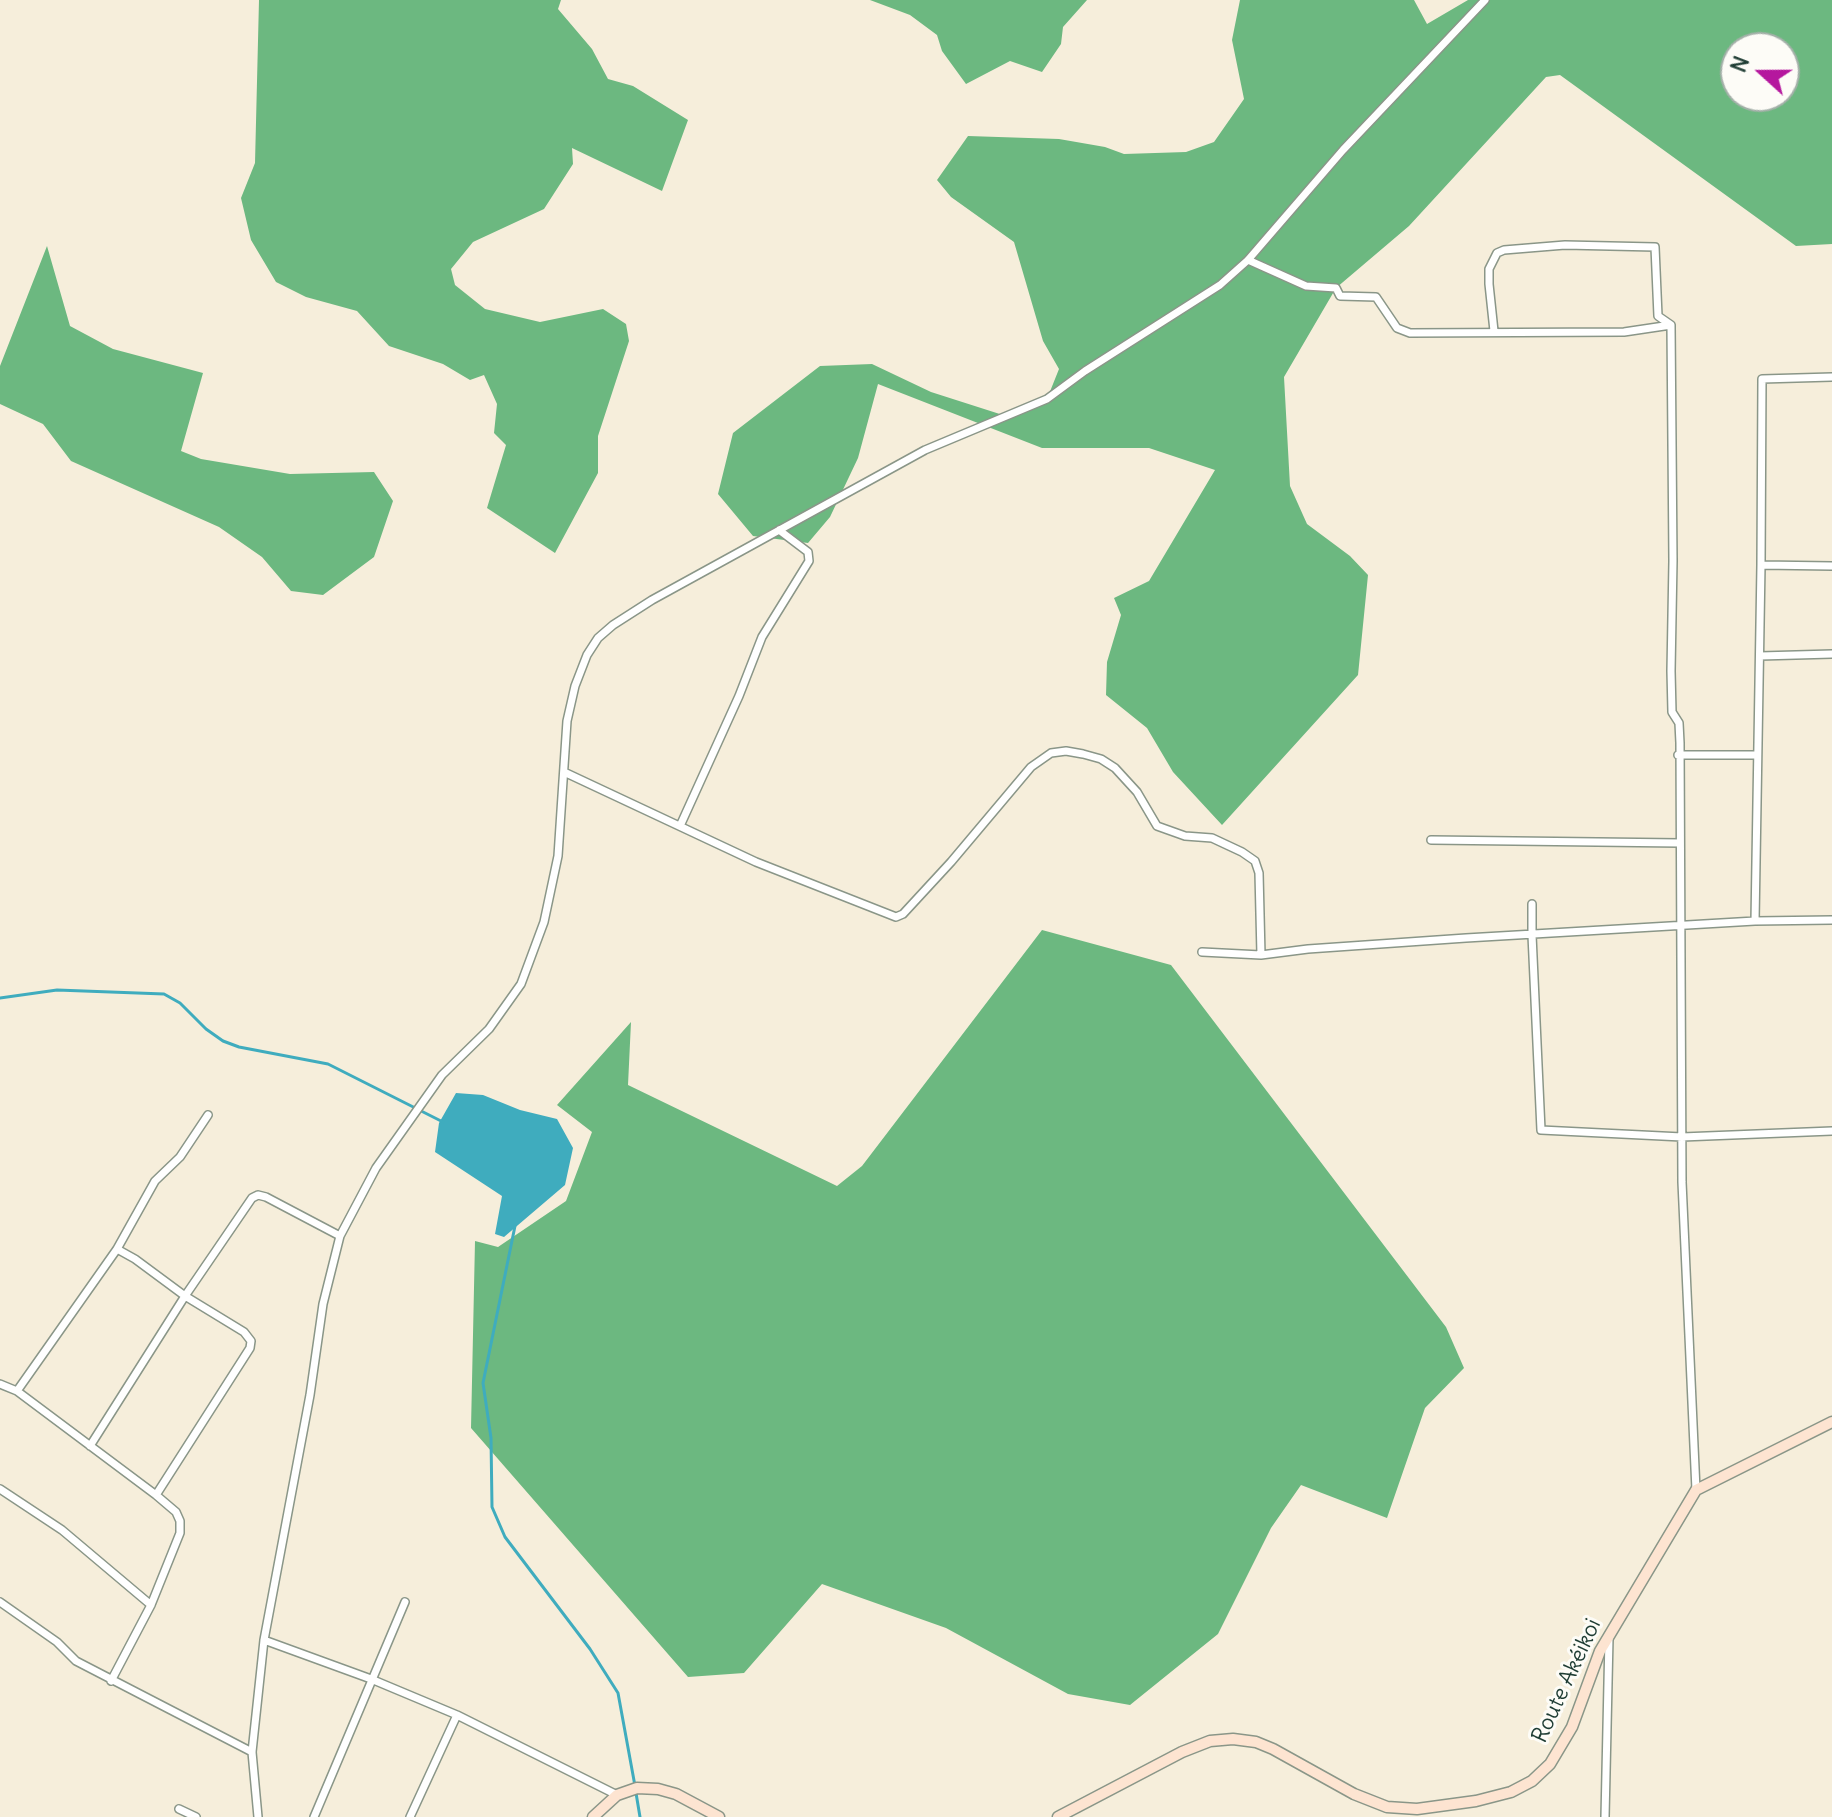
<!DOCTYPE html>
<meta charset="utf-8">
<style>
body{margin:0}
#map{position:relative;width:1832px;height:1817px;overflow:hidden;background:#f6eedb;font-family:Delius,sans-serif}
canvas{display:block}
.north{position:absolute;left:1720px;top:32px;width:80px;height:80px;box-sizing:border-box;background:#fdfcf7;border:2px solid #a4b0a9;border-radius:50%;rotate:291deg;font-size:22px;font-weight:700;line-height:32px;text-align:center;color:#1f3d34}
.north::after{content:'';display:block;margin:auto;width:28px;height:36px;background:#b5179e;clip-path:polygon(50% 0,100% 100%,50% 72%,0 100%)}
</style>
<div id="map">
<canvas width="1832" height="1817"></canvas>
<div class="north">N</div>
</div>
<script>
const ctx = document.querySelector('canvas').getContext('2d');
ctx.lineJoin = 'round';
function fillPath(path, color) {
  ctx.fillStyle = color;
  ctx.fill(path, 'evenodd');
}
function toPath(rows) {
  const path = new Path2D();
  for (const r of rows) {
    path.moveTo(r[0], r[1]);
    for (let i = 2; i < r.length; i += 2) path.lineTo(r[i], r[i + 1]);
  }
  return path;
}
function stroke(path, color, width, dash) {
  ctx.strokeStyle = color;
  ctx.lineWidth = width;
  ctx.lineCap = dash ? 'butt' : 'round';
  ctx.setLineDash(dash || []);
  ctx.stroke(path);
}
function drawText(font, color, halo, rows, align = 'center') {
  ctx.font = font + ' Delius,sans-serif';
  ctx.lineWidth = 6;
  ctx.setLineDash([]);
  ctx.textBaseline = 'middle';
  ctx.strokeStyle = halo;
  ctx.fillStyle = color;
  for (const [text, x, y, turn = 0] of rows) {
    ctx.save();
    ctx.translate(x, y);
    ctx.rotate((+turn || 0) * Math.PI / 180);
    ctx.textAlign = isNaN(turn) ? turn : align;
    if (halo) ctx.strokeText(text, 0, 0);
    ctx.fillText(text, 0, 0);
    ctx.restore();
  }
}
fillPath(toPath([
 [259,0,561,0,558,9,592,49,608,79,633,86,688,120,662,191,572,148,573,164,544,209,473,242,451,269,455,285,485,309,540,322,603,309,626,324,629,341,598,436,598,473,555,553,487,508,506,445,494,433,497,404,484,375,470,380,443,364,389,346,357,311,306,297,276,282,251,240,241,198,255,163],
 [870,0,1087,0,1063,27,1061,44,1042,72,1010,61,966,84,942,51,937,35,910,15],
 [1240,0,1414,0,1427,24,1468,0,1832,0,1832,244,1796,246,1560,75,1546,77,1409,226,1336,288,1284,377,1290,486,1307,524,1350,556,1368,575,1358,675,1222,825,1173,772,1147,728,1106,695,1107,662,1121,615,1114,598,1149,581,1215,470,1149,448,1042,448,878,384,858,458,830,517,808,543,753,536,718,494,733,433,820,366,872,364,931,392,1006,416,1047,399,1059,369,1043,341,1014,242,951,197,937,180,968,136,1059,139,1105,147,1124,154,1186,152,1214,142,1244,99,1232,40],
 [1736,48,1784,48,1784,96,1736,96],
 [47,246,70,326,113,349,203,373,181,451,201,459,290,474,374,472,393,501,374,557,323,595,291,591,262,557,219,527,71,461,43,424,0,404,0,366],
 [1042,930,1171,965,1446,1327,1464,1368,1425,1408,1387,1518,1301,1485,1271,1528,1218,1634,1130,1705,1068,1694,946,1628,822,1584,744,1673,688,1677,471,1428,475,1241,498,1247,566,1201,592,1132,557,1105,631,1022,628,1085,837,1186,862,1166]
]), '#6cb880');
fillPath(toPath([
 [456,1093,483,1095,520,1110,557,1119,573,1148,565,1185,504,1237,495,1234,502,1196,435,1152,439,1123]
]), '#3facbe');
stroke(toPath([
 [0,998,57,990,164,994,180,1003,206,1029,223,1041,239,1047,328,1064,443,1122],
 [515,1226,483,1383,491,1438,492,1507,505,1537,590,1649,618,1693,635,1786],
 [636,1793,640,1817]
]), '#3facbe', 3);
const street = toPath([
 [1248,260,1306,286,1336,288,1340,296,1376,297,1397,328,1410,333,1624,332,1671,325],
 [1494,331,1489,284,1489,269,1497,253,1504,250,1565,245,1655,247,1658,316,1671,325,1673,561,1671,671,1672,712,1679,723,1680,743,1682,1182,1696,1490],
 [1761,565,1832,566],
 [1760,656,1832,654],
 [1678,755,1757,755],
 [564,772,756,862,896,917,903,914,951,862,1031,767,1051,753,1066,751,1083,754,1101,759,1115,768,1137,792,1157,826,1185,836,1212,838,1242,852,1255,861,1259,873,1261,955],
 [680,826,739,696,762,637,809,561,808,552,779,530],
 [1431,840,1680,843],
 [1532,904,1532,935,1541,1130,1682,1137,1832,1131],
 [1755,921,1761,565,1762,379,1832,377],
 [1202,952,1261,955,1308,949,1466,938,1755,921,1832,920],
 [0,1384,17,1391,156,1495,176,1512,180,1521,180,1533,151,1605,111,1681],
 [17,1391,117,1249,155,1181,180,1157,208,1115],
 [90,1446,185,1296,135,1259,117,1249],
 [0,1489,62,1530,151,1605],
 [156,1495,250,1348,251,1341,244,1332,185,1296,252,1198,258,1195,266,1197,340,1236],
 [0,1602,57,1642,76,1661,252,1752],
 [264,1640,371,1679,457,1715,617,1795],
 [179,1809,196,1817],
 [258,1817,252,1752,264,1640,310,1395,323,1304,340,1236,376,1168,442,1075,489,1029,521,984,544,922,558,856,567,721,575,686,587,655,598,638,613,625,652,600,925,450,1047,399,1085,371,1220,285,1248,260,1343,150,1485,0],
 [314,1817,405,1602],
 [410,1817,457,1715],
 [1605,1817,1609,1638]
]);
const secondary = toPath([
 [593,1817,617,1795,637,1788,658,1789,676,1794,719,1817],
 [1058,1817,1182,1752,1210,1741,1233,1739,1256,1742,1273,1749,1354,1794,1387,1807,1417,1809,1476,1801,1511,1792,1532,1781,1550,1764,1572,1727,1600,1651,1696,1490,1832,1422]
]);
stroke(street, '#8a9688', 10);
stroke(secondary, '#8a9688', 13);
stroke(street, '#fff', 7);
stroke(secondary, '#fde4d1', 10);
drawText('22px', '#1f3d34', '#fdfcf7', [
 ["Route Akéikoi",1567,1681,-65]
]);
</script>
